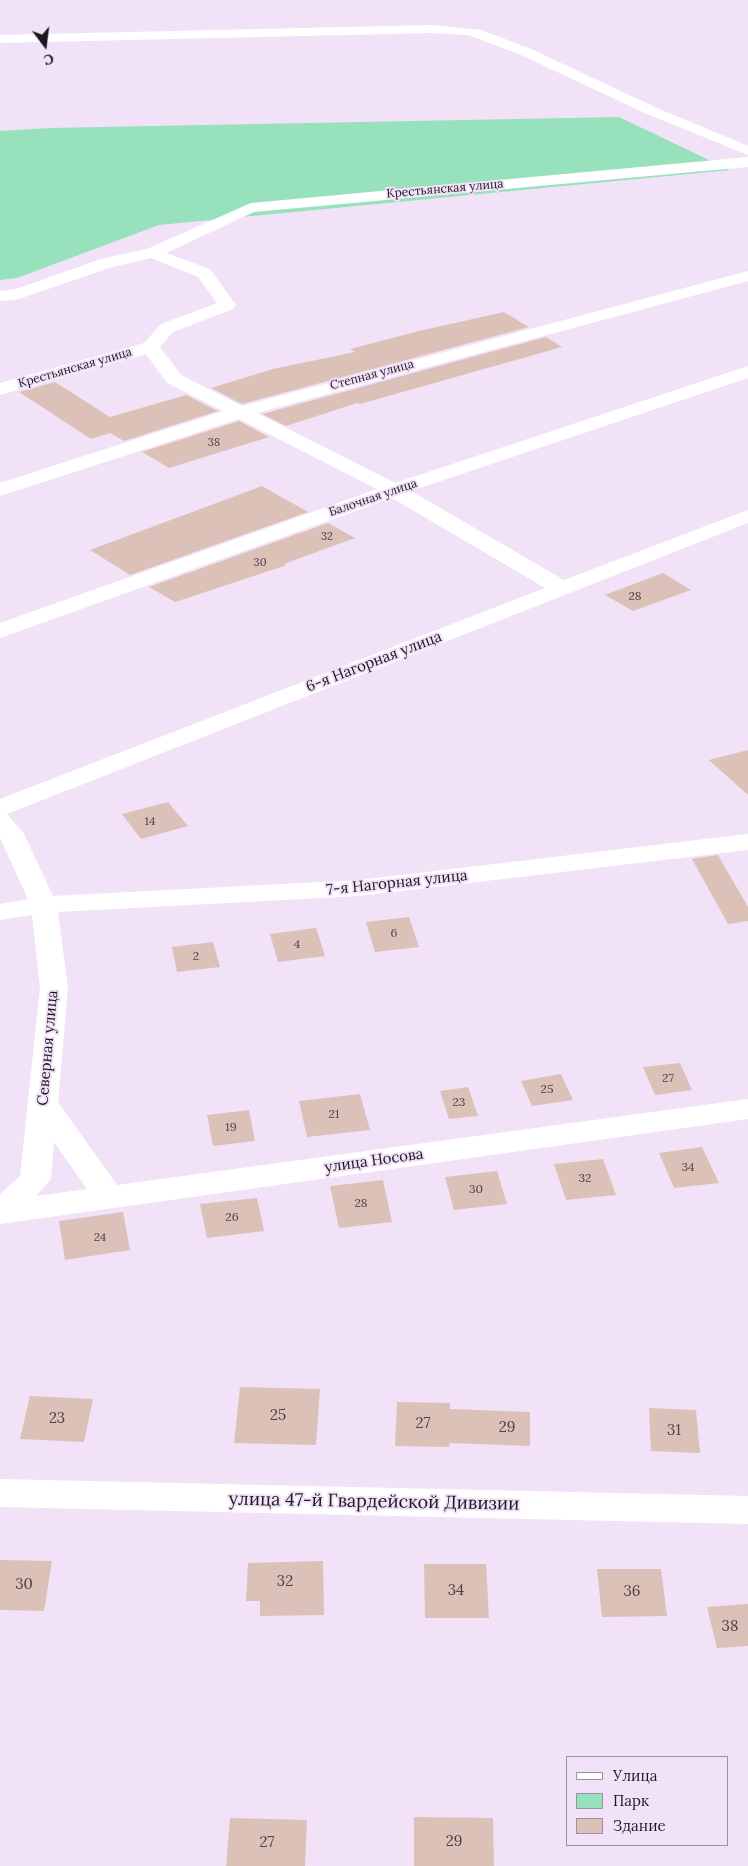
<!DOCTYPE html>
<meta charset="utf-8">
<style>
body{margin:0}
#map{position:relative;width:748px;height:1866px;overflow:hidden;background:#f2e2f8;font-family:Lora,serif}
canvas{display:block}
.legend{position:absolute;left:566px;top:1756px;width:162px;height:90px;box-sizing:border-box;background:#f2e2f8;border:1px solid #9d91a1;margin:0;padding:6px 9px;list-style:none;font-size:15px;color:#1d181f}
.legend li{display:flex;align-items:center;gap:10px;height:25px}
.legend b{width:25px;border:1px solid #9d91a1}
.north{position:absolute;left:20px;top:20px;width:50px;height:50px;-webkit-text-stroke:4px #f2e2f8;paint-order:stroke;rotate:165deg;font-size:14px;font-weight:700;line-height:20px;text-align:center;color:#1d181f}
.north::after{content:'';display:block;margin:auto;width:18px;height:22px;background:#1d181f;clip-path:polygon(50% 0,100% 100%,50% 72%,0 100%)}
</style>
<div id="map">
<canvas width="748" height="1866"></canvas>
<ul class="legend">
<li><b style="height:6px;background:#fff"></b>Улица</li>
<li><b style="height:14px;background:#97e2bc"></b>Парк</li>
<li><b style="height:14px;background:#dcc1b9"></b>Здание</li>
</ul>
<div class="north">С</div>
</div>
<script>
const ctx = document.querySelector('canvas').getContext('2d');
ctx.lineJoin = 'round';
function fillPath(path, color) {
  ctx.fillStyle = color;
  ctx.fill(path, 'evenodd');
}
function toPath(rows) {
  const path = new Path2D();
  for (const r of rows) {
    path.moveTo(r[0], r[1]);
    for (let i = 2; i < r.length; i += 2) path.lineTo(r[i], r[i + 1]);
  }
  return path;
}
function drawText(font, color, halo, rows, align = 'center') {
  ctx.font = font + ' Lora,serif';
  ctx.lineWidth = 4;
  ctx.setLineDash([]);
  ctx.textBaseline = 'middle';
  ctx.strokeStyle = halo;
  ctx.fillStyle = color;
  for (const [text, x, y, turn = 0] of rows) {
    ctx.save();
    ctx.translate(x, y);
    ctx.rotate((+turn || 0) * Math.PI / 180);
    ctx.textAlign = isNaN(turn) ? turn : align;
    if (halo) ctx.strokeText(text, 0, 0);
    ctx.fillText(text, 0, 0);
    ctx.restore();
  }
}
fillPath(toPath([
 [619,117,730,170,159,225,17,278,0,280,0,131,49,128]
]), '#97e2bc');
fillPath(toPath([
 [504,312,529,327,242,404,211,388,273,369,355,352,350,349,419,331],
 [546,337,562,347,360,404,357,403,286,426,262,414],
 [55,382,110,417,186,395,218,411,124,441,110,433,91,439,19,392],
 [239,421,269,437,169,468,142,452],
 [262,486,308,512,130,575,90,550],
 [328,523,355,538,284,564,287,565,175,602,149,587],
 [663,573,691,590,633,611,605,595],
 [748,750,748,795,709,760],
 [168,802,188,826,141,839,122,814],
 [718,855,748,907,748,921,728,924,692,859],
 [409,917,419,947,375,952,366,922],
 [316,928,325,956,278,962,270,934],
 [213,942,220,967,177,972,172,947],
 [680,1063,692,1090,655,1095,643,1067],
 [561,1074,573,1100,532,1106,521,1081],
 [468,1087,478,1116,449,1119,440,1091],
 [360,1094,370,1130,307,1137,299,1101],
 [249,1110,255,1141,213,1146,207,1115],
 [702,1147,719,1183,674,1188,659,1153],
 [603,1159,616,1195,566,1200,554,1164],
 [497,1171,507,1204,454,1210,445,1177],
 [383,1180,392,1222,339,1228,330,1186],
 [257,1198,264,1231,207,1238,200,1204],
 [123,1212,130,1250,65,1260,59,1221],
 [240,1387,320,1389,316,1445,234,1443],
 [30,1396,93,1399,84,1442,20,1439],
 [397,1402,450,1403,450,1409,530,1412,530,1446,450,1443,449,1447,395,1446],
 [649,1408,696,1410,700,1453,651,1451],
 [0,1560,52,1561,44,1611,0,1610],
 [323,1561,324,1615,260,1616,260,1601,246,1601,248,1563],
 [424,1564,486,1564,489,1618,425,1618],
 [597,1569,661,1569,667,1616,602,1617],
 [748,1604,748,1646,717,1648,707,1607],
 [414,1817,493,1818,494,1866,414,1866],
 [230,1818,307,1820,305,1866,226,1866]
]), '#dcc1b9');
fillPath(toPath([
 [432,25,481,30,531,49,657,108,748,146,748,155,647,114,521,55,468,35,432,33,0,43,0,35,432,25],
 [748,157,748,167,254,212,166,253,210,269,236,305,233,309,173,332,160,347,181,375,242,406,748,271,748,281,257,413,395,483,748,366,748,378,411,491,564,580,748,510,748,523,7,814,23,832,53,896,359,880,748,834,748,850,359,896,58,912,68,988,58,1102,117,1185,748,1099,748,1119,0,1224,0,1194,20,1176,40,988,32,915,0,920,0,904,28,899,0,838,0,799,545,588,392,498,0,638,0,623,377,489,239,419,0,496,0,483,223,411,167,383,146,354,0,395,0,383,144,343,161,324,217,303,198,277,151,258,112,267,19,299,0,301,0,291,16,289,101,259,147,249,251,203,748,157],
 [54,1142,87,1189,36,1196,51,1179,54,1142]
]), '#fff');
fillPath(toPath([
 [0,1479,748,1496,748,1524,0,1507,0,1479]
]), '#fff');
drawText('11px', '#4d4246', null, [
 ["38",214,443],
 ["32",327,537],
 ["30",260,563]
]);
drawText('12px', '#1d181f', '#f2e2f8', [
 ["Крестьянская улица",445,189,-5],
 ["Крестьянская улица",75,368,-16],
 ["Степная улица",372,375,-15],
 ["Балочная улица",373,498,-19]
]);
drawText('12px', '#4d4246', null, [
 ["28",635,597],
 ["14",150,822],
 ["6",394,934],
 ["4",297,945],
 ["2",196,957],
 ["27",668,1079],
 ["25",547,1090],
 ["23",459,1103],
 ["21",334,1115],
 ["19",231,1128],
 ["34",688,1168],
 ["32",585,1179],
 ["30",476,1190],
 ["28",361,1204],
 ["26",232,1218],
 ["24",100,1238]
]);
drawText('15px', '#1d181f', '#f2e2f8', [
 ["6-я Нагорная улица",374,662,-21],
 ["7-я Нагорная улица",397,883,-6],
 ["Северная улица",48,1048,-85],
 ["улица Носова",374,1161,-8]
]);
drawText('15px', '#4d4246', null, [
 ["25",278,1416],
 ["23",57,1419],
 ["27",423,1424],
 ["29",507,1428],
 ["31",674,1431],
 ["32",285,1582],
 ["30",24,1585],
 ["34",456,1591],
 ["36",632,1592],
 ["38",730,1627],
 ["29",454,1842],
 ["27",267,1843]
]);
drawText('18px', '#1d181f', '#f2e2f8', [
 ["улица 47-й Гвардейской Дивизии",374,1502,1]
]);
</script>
